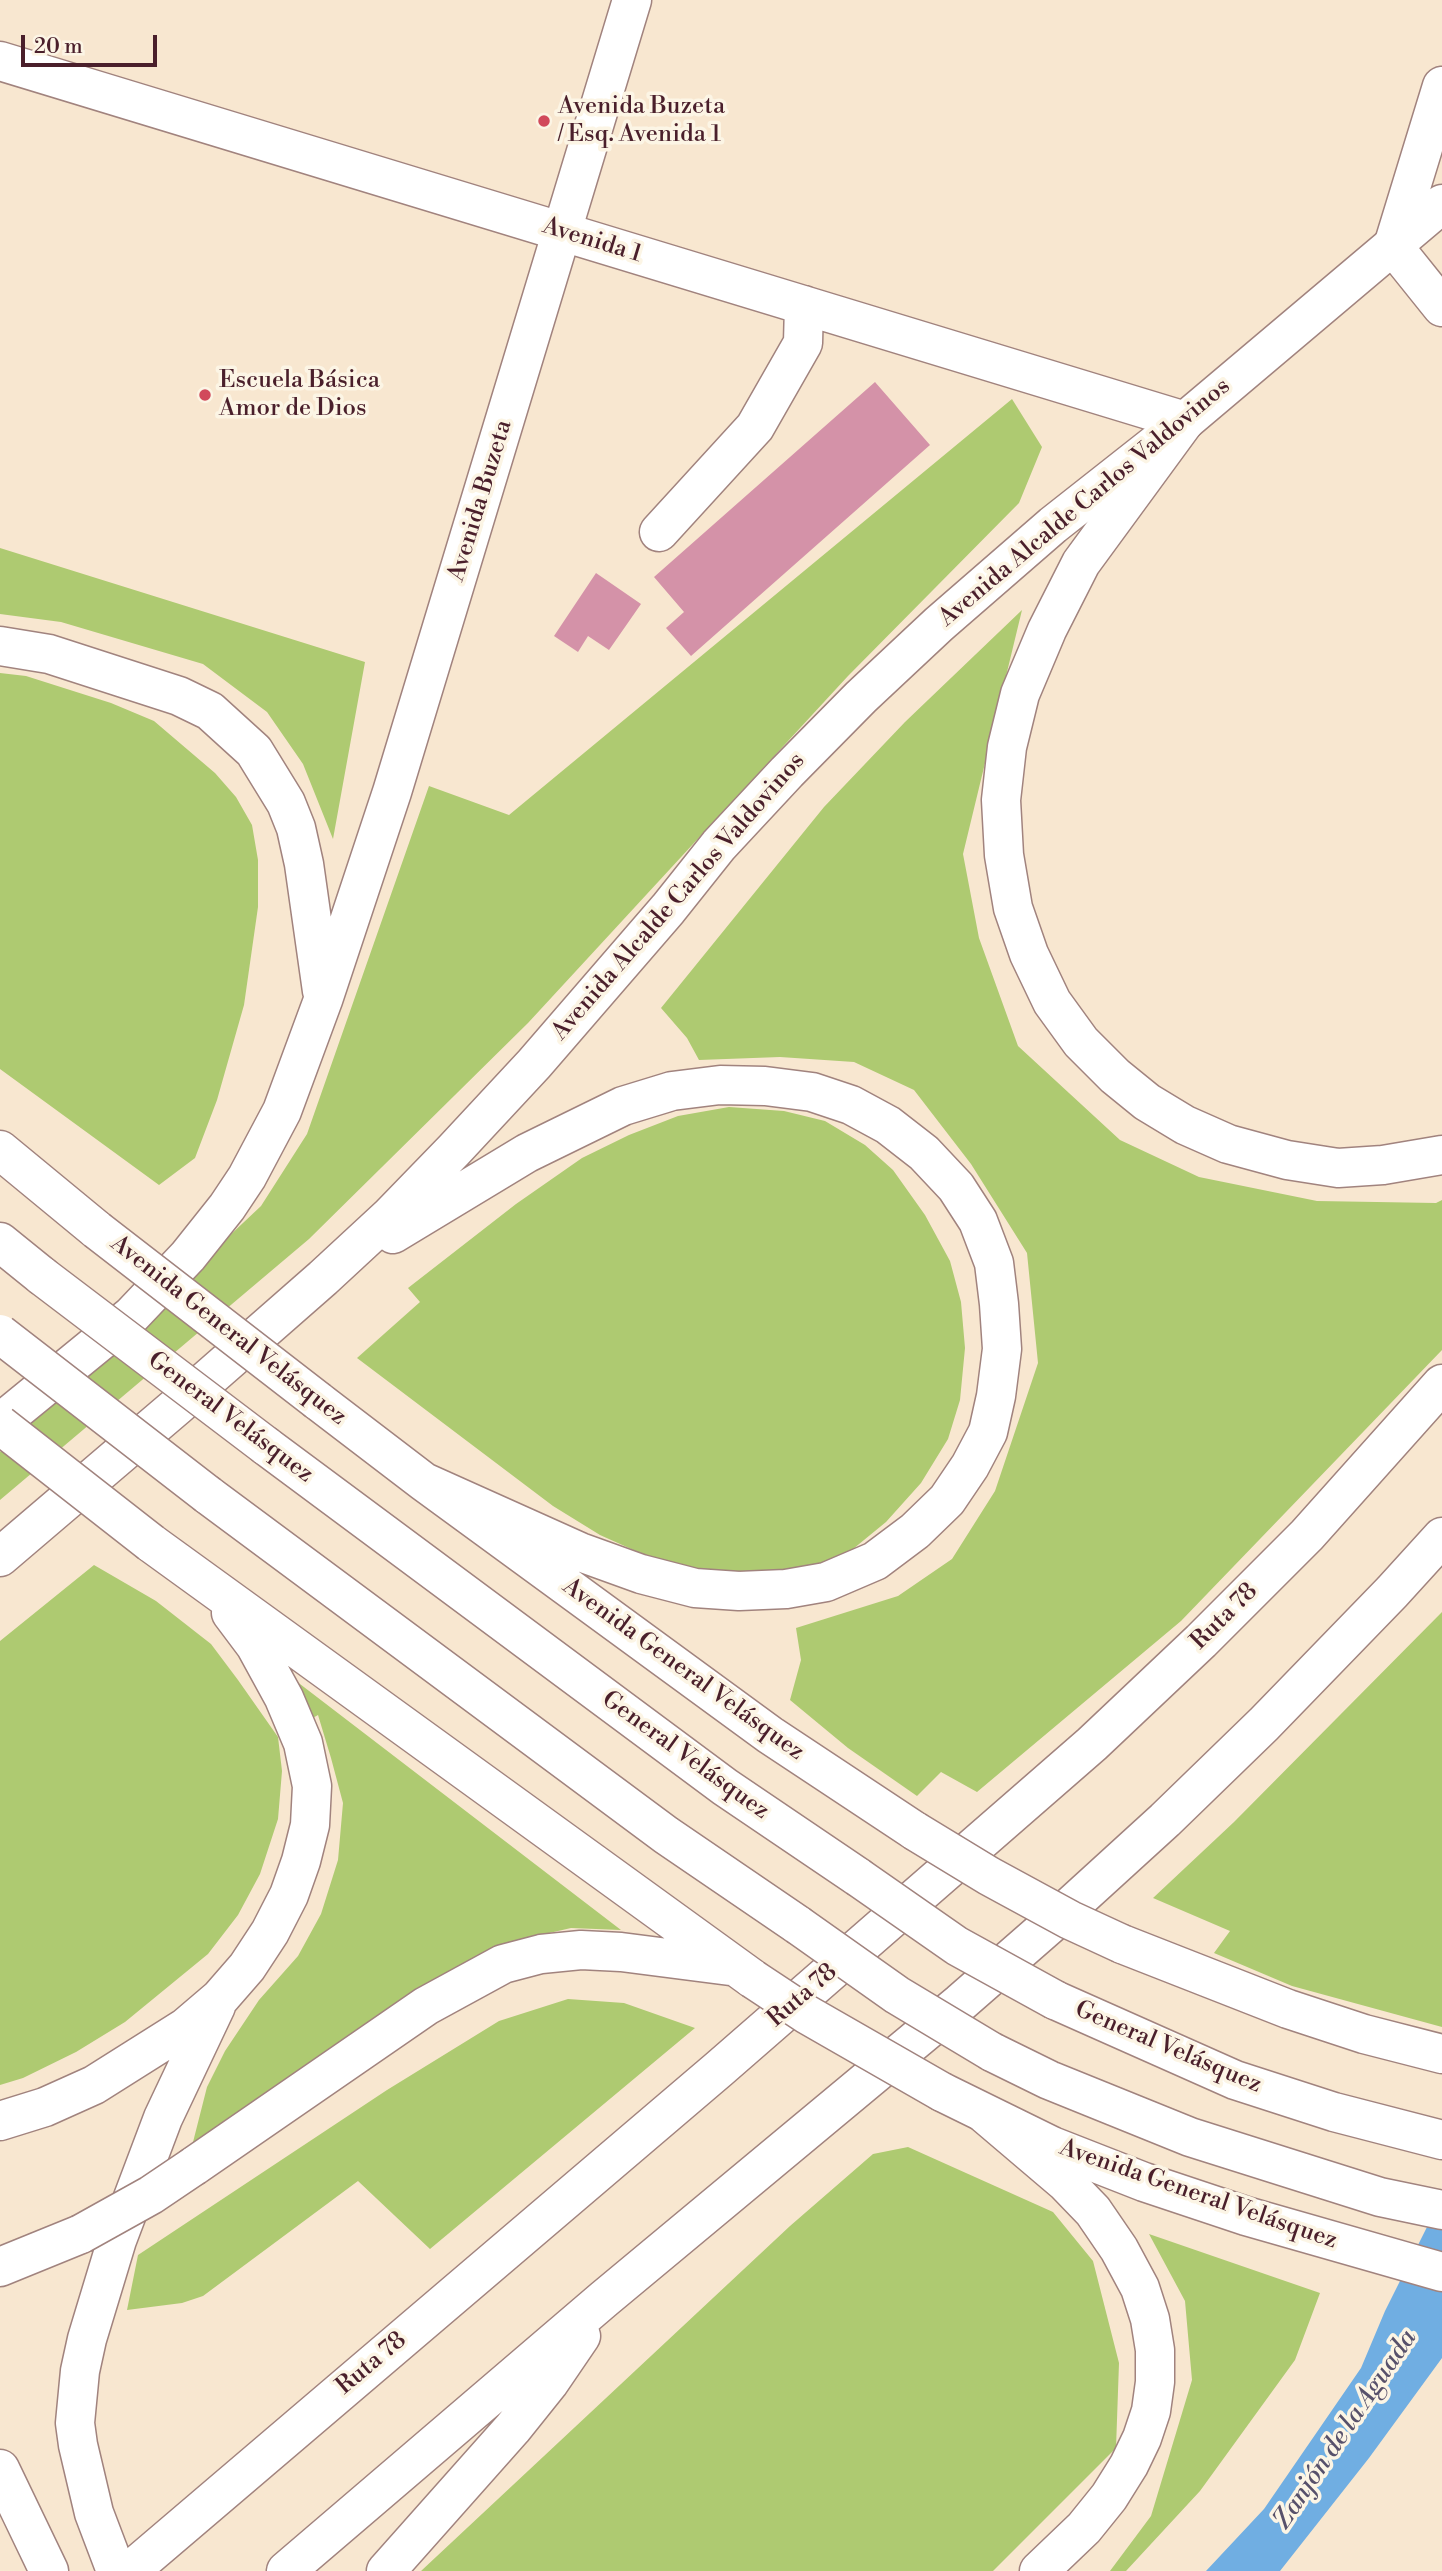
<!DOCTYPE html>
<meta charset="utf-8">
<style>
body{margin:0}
#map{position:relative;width:1442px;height:2571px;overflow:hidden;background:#f8e7d0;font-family:"Libre Bodoni",serif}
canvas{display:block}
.scale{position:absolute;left:21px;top:35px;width:136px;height:32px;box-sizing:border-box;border:4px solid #4a1f2b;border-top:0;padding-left:9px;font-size:21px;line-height:24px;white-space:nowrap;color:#4a1f2b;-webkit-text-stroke:5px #fcf5e5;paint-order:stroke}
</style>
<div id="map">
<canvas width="1442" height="2571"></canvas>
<div class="scale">20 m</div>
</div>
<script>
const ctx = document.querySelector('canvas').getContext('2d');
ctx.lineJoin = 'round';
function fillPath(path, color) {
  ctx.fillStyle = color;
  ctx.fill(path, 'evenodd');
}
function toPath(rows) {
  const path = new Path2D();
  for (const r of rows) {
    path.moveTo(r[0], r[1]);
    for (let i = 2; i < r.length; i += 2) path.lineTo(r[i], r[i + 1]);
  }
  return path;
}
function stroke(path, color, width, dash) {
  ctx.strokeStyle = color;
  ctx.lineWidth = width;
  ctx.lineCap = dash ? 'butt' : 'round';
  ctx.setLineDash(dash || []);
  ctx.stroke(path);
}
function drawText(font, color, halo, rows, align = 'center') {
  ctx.font = font + ' "Libre Bodoni",serif';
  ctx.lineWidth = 7;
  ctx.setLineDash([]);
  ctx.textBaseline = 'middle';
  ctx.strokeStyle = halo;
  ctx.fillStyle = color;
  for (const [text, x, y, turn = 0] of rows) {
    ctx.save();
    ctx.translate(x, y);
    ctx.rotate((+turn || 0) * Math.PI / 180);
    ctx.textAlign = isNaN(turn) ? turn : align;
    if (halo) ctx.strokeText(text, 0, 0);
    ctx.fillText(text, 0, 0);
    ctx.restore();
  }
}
fillPath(toPath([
 [1012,399,1042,447,1019,503,848,676,528,1023,309,1239,0,1500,0,1452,261,1206,307,1134,429,786,509,815],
 [0,548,365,662,333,839,303,764,267,712,203,664,61,622,0,614],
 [1022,610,963,854,979,938,1018,1046,1120,1140,1199,1177,1317,1201,1436,1203,1442,1200,1442,1350,1181,1621,977,1792,941,1772,917,1796,848,1748,790,1700,801,1660,796,1628,898,1596,952,1559,995,1491,1038,1363,1027,1253,971,1164,914,1090,854,1062,780,1057,699,1060,687,1038,661,1008,824,807,905,722],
 [0,673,26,676,111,703,154,721,215,773,236,797,252,825,258,860,258,907,244,1005,217,1100,195,1158,159,1185,0,1069],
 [729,1107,784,1111,825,1121,865,1145,893,1170,925,1215,950,1261,961,1302,965,1348,960,1400,948,1439,921,1483,886,1522,853,1549,820,1566,783,1574,701,1571,649,1557,600,1535,553,1506,357,1358,420,1302,408,1288,516,1204,582,1158,629,1135,678,1116],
 [94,1565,156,1601,211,1644,238,1680,278,1737,282,1771,278,1819,260,1874,238,1915,208,1954,125,2022,76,2052,23,2078,0,2085,0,1641],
 [1442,1612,1442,2027,1292,1986,1214,1953,1230,1931,1153,1898,1234,1822],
 [283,1671,621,1930,571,1928,506,1943,479,1955,446,1973,392,2009,191,2150,207,2087,225,2051,259,2000,298,1956,321,1914,338,1860,343,1803,331,1758,318,1715,311,1719],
 [568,1999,624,2003,695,2028,430,2249,358,2181,203,2296,182,2303,127,2310,138,2255,387,2090,499,2021],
 [908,2147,1053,2212,1093,2261,1119,2363,1116,2448,993,2571,421,2571,790,2226,873,2154],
 [1149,2234,1320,2293,1295,2360,1200,2491,1126,2571,1110,2571,1151,2516,1192,2380,1185,2301]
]), '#aeca71');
fillPath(toPath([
 [1442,2197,1442,2358,1369,2458,1280,2571,1206,2571,1264,2509,1361,2368,1385,2311]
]), '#70aee2');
fillPath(toPath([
 [875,382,930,445,691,656,666,628,684,612,654,577],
 [596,573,641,604,609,650,588,636,578,652,554,636]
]), '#d492a8');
const minor = toPath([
 [0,61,1185,421],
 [1442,86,1393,246,1442,307],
 [659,532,755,427,803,343,804,305]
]);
const major = toPath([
 [0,646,49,654,179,696,210,711,254,751,286,803,296,828,304,864,322,991],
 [0,1150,97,1230],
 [393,1234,527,1153,623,1106,672,1091,720,1085,765,1086,812,1092,851,1105,888,1125,924,1153,956,1187,978,1221,994,1263,999,1304,1002,1349,996,1396,988,1432,970,1466,947,1500,915,1531,875,1561,826,1582,786,1589,739,1591,695,1588,641,1574,580,1552,424,1482],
 [318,1401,424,1482,770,1735,915,1831],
 [0,1423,131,1316,188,1256,227,1207,247,1177,282,1111,323,1000,392,792,632,0],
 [151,1543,753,1979],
 [0,1557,177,1406,323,1278,390,1216,454,1150,534,1064,668,909,719,845,787,772,861,697,939,624,1053,525,1185,421,1442,204],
 [1122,1944,1288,2009,1364,2034,1442,2054],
 [942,2092,1052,2146,1144,2182,1246,2216,1442,2272],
 [0,2121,45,2107,94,2085,186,2027,220,1998,247,1967,270,1932,289,1895,301,1861,310,1825,312,1786,303,1743,284,1698,255,1645,231,1613],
 [194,2166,426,2006,503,1964,541,1954,581,1950,621,1952,730,1966],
 [0,2267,81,2234],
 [0,2469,49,2571],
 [116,2571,94,2513,78,2445,75,2423,80,2371,87,2339,117,2240,163,2118,216,2006]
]);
const highway = toPath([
 [1185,421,1081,563,1047,630,1020,694,1007,747,1001,800,1004,855,1013,908,1029,954,1052,1002,1081,1042,1115,1076,1147,1102,1185,1125,1228,1144,1287,1160,1338,1168,1383,1165,1442,1155],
 [0,1242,42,1276],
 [266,1446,725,1787,858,1877],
 [208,1495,666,1835,798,1925],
 [1055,2000,1235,2080,1334,2112,1442,2140],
 [992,2052,1049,2080,1190,2137,1380,2197,1442,2210],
 [986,2115,1066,2183,1093,2211,1119,2249,1140,2288,1150,2319,1155,2350,1155,2382,1151,2411,1142,2438,1129,2465,1109,2497,1084,2528,1039,2571],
 [130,2571,719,2069,1092,1744,1201,1641,1307,1535,1442,1384],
 [286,2571,604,2299,960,2003,1063,1913,1165,1820,1264,1724,1392,1592,1442,1537],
 [386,2571,513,2428,549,2383,581,2336]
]);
stroke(minor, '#a1837e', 41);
stroke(major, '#a1837e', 41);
stroke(highway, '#a1837e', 41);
stroke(minor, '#fff', 38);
stroke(major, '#fff', 38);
stroke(highway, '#fff', 38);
const majorBridge = toPath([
 [97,1230,318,1401],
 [0,1425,151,1543],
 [915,1831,989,1876,1070,1920,1122,1944],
 [753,1979,806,2014,942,2092],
 [81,2234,151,2195,194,2166]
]);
const highwayBridge = toPath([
 [42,1276,266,1446],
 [0,1334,208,1495],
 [858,1877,957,1946,1055,2000],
 [798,1925,897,1995,992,2052]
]);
stroke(majorBridge, '#a1837e', 41, []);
stroke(highwayBridge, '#a1837e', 41, []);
stroke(majorBridge, '#fff', 38);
stroke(highwayBridge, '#fff', 38);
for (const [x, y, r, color] of [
 [544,121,7,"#d1495b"],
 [205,395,7,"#d1495b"]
]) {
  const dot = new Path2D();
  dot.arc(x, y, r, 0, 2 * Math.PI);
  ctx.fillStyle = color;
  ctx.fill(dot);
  stroke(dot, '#fcf5e5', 2.5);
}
drawText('24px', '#4a1f2b', '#fcf5e5', [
 ["Avenida Buzeta",558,107],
 ["/ Esq. Avenida 1",558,135],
 ["Escuela Básica",219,381],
 ["Amor de Dios",219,409]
], 'left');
drawText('24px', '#4a1f2b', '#fcf5e5', [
 ["Avenida 1",592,241,17],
 ["Avenida Buzeta",481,501,-73],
 ["Avenida Alcalde Carlos Valdovinos",1085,503,-40],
 ["Avenida Alcalde Carlos Valdovinos",679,897,-49],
 ["Avenida General Velásquez",228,1331,38],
 ["General Velásquez",230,1418,37],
 ["Ruta 78",1225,1617,-45],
 ["Avenida General Velásquez",683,1670,36],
 ["General Velásquez",685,1756,36],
 ["Ruta 78",803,1996,-41],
 ["General Velásquez",1168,2048,23],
 ["Avenida General Velásquez",1198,2195,19],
 ["Ruta 78",372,2364,-40]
]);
drawText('italic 26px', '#57516b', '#fcf5e5', [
 ["Zanjón de la Aguada",1346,2430,-56]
]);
</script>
